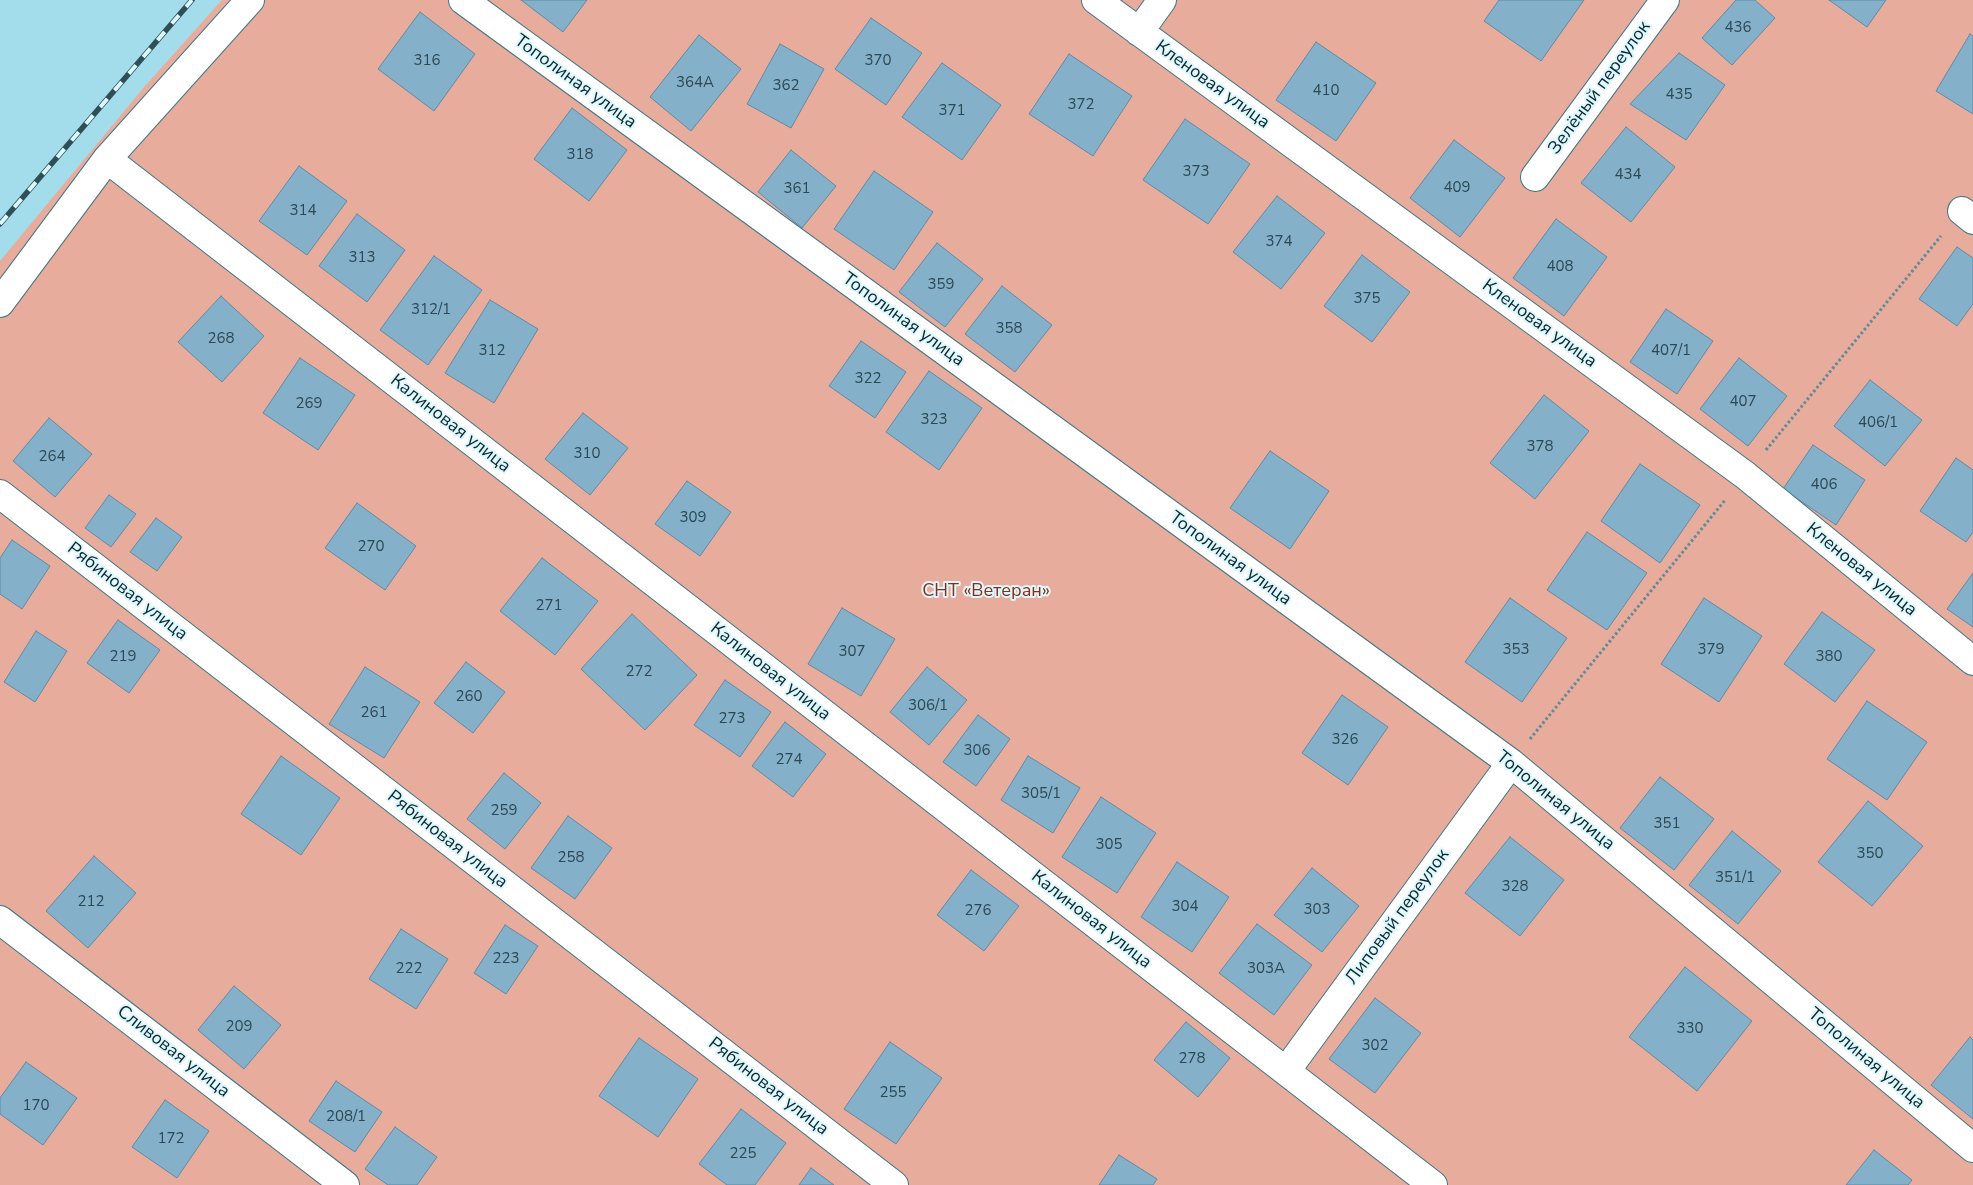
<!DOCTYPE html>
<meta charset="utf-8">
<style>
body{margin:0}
canvas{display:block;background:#a3dcea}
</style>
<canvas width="1973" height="1185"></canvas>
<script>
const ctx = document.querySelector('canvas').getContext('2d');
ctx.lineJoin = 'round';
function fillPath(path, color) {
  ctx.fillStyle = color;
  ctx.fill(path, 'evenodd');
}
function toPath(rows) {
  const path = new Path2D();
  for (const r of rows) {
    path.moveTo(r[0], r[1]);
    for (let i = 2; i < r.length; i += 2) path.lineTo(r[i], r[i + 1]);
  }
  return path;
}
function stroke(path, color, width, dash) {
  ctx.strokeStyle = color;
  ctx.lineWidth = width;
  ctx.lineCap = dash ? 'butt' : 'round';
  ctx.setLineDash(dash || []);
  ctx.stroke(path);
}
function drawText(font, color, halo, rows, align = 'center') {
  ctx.font = font + ' "Nunito Sans",sans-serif';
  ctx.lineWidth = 4;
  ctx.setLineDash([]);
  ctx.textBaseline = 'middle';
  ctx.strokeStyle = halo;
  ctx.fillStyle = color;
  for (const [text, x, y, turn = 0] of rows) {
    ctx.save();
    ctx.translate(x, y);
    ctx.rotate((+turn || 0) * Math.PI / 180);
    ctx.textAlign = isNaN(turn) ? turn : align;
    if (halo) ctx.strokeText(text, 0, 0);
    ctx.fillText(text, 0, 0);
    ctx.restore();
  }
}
fillPath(toPath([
 [222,0,1973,0,1973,1185,0,1185,0,261,145,86]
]), '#e8ac9d');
const building = toPath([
 [521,0,587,0,563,32,521,0],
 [1499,0,1584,0,1541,61,1484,21,1499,0],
 [1736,0,1755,0,1775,18,1732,65,1702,38,1736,0],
 [1829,0,1886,0,1867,27,1829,0],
 [420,12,475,54,434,111,378,69,420,12],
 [871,18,922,53,886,105,835,69,871,18],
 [1970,34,1973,36,1973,114,1936,91,1970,34],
 [699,35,741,69,691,131,650,97,699,35],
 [1316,42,1376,83,1336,141,1276,100,1316,42],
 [780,44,824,69,791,128,747,104,780,44],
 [1679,53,1725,85,1686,140,1630,104,1679,53],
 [1069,54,1132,96,1093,156,1029,114,1069,54],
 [942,63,1001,105,962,160,902,117,942,63],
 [572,108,627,150,589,201,534,159,572,108],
 [1185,119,1250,164,1208,224,1143,180,1185,119],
 [1626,127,1675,167,1631,222,1581,183,1626,127],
 [1454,140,1505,178,1460,237,1410,198,1454,140],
 [791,150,836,186,802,228,758,192,791,150],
 [299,166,347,201,307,255,259,221,299,166],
 [874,171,933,212,894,270,834,229,874,171],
 [1277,196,1325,233,1281,289,1233,252,1277,196],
 [357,214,405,250,367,302,319,266,357,214],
 [1556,219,1607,257,1564,316,1513,278,1556,219],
 [937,243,983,279,945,327,899,292,937,243],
 [1957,247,1973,258,1973,304,1957,326,1919,299,1957,247],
 [1362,255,1410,292,1372,342,1324,306,1362,255],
 [434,256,482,290,428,365,380,330,434,256],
 [1002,286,1052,325,1015,372,965,334,1002,286],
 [221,296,264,336,222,382,178,342,221,296],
 [490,300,538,329,494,403,445,373,490,300],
 [1666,309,1713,341,1677,394,1630,362,1666,309],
 [861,341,906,372,875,418,829,386,861,341],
 [300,358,355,395,318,450,263,413,300,358],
 [1739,358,1787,396,1748,446,1700,409,1739,358],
 [929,371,982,408,939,470,886,432,929,371],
 [1870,380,1922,420,1885,466,1834,426,1870,380],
 [1544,395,1589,431,1535,499,1490,463,1544,395],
 [583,413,628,448,590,495,545,459,583,413],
 [49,418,92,454,55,497,13,461,49,418],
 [1813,445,1865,480,1836,525,1783,489,1813,445],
 [1270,451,1329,491,1290,549,1230,508,1270,451],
 [1956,458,1973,470,1973,532,1966,542,1920,511,1956,458],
 [1640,464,1700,505,1660,563,1601,521,1640,464],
 [687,481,731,512,700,556,655,524,687,481],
 [109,495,136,514,111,547,85,528,109,495],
 [357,503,416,546,385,590,325,548,357,503],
 [156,518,182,537,157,571,130,552,156,518],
 [1587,532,1647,573,1607,630,1547,590,1587,532],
 [12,540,50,566,22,609,0,594,0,558,12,540],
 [542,558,598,601,555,655,500,611,542,558],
 [1973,573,1973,627,1947,609,1973,573],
 [1510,598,1567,638,1522,702,1465,662,1510,598],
 [1704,598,1762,636,1719,702,1661,664,1704,598],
 [842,608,895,639,861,696,808,664,842,608],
 [1822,612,1875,650,1835,702,1784,664,1822,612],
 [632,614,697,675,645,730,581,669,632,614],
 [118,620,160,650,129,693,87,663,118,620],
 [36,631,67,651,35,702,4,682,36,631],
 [466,662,505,692,473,733,434,703,466,662],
 [365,667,420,702,384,758,329,724,365,667],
 [927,667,967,700,929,745,890,712,927,667],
 [725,680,771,712,740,757,694,725,725,680],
 [1342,695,1388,727,1348,785,1302,753,1342,695],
 [1867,701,1927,742,1887,800,1827,759,1867,701],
 [978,715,1010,739,976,786,943,762,978,715],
 [785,722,826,754,793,797,752,766,785,722],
 [281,756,340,798,301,855,241,814,281,756],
 [1028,756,1080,788,1053,833,1001,800,1028,756],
 [504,773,541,803,505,849,467,819,504,773],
 [1660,777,1714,819,1674,870,1620,828,1660,777],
 [1101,797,1156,833,1117,893,1062,857,1101,797],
 [1868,801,1923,846,1872,906,1818,862,1868,801],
 [568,816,612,848,575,899,531,868,568,816],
 [1732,831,1781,871,1738,924,1689,885,1732,831],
 [1510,837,1564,880,1520,936,1465,893,1510,837],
 [94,856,136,893,88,948,46,911,94,856],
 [1177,862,1229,897,1192,952,1141,917,1177,862],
 [1312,868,1359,906,1322,952,1274,915,1312,868],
 [971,870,1019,906,984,951,937,915,971,870],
 [1257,924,1312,965,1274,1015,1219,973,1257,924],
 [505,925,538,946,506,994,474,973,505,925],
 [401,929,448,959,416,1009,369,979,401,929],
 [1685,967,1752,1021,1697,1091,1629,1037,1685,967],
 [234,986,281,1025,244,1069,198,1030,234,986],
 [1375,998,1421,1033,1375,1093,1329,1059,1375,998],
 [1186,1022,1230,1058,1198,1097,1154,1060,1186,1022],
 [1970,1037,1973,1040,1973,1119,1931,1085,1970,1037],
 [639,1038,698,1079,658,1137,599,1096,639,1038],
 [890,1042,942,1078,896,1144,844,1109,890,1042],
 [26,1062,77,1098,43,1145,0,1114,0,1098,26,1062],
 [336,1081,382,1112,355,1152,309,1121,336,1081],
 [165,1100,209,1131,177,1178,132,1147,165,1100],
 [741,1109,786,1143,755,1185,727,1185,699,1164,741,1109],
 [395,1127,437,1157,417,1185,388,1185,365,1169,395,1127],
 [1874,1150,1912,1180,1908,1185,1846,1185,1874,1150],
 [1119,1155,1157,1179,1153,1185,1099,1185,1119,1155],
 [811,1168,834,1185,799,1185,811,1168]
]);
fillPath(building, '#84b0ca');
stroke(building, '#5f8ba4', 1);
const minor = toPath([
 [463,0,1511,763,1973,1148],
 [1096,0,1745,475,1973,661],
 [1139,32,1162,0],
 [107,159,1433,1185],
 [1535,177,1665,0],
 [1962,211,1973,220],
 [0,303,107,159,250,0],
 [0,494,894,1185],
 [0,920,345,1185],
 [1286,1071,1511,763]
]);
stroke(minor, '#407683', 30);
stroke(toPath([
 [1766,450,1941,236],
 [1530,739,1726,499]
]), '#608a94', 3, [2.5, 2.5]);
stroke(minor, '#fff', 28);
const rail = toPath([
 [0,224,192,0]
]);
stroke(rail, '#2f4e55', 5.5);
stroke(rail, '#dcf8ff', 4, [11]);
drawText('15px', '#2c4852', null, [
 ["436",1738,28],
 ["316",427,61],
 ["370",878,61],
 ["364А",695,83],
 ["362",786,86],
 ["410",1326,91],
 ["435",1679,95],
 ["372",1081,105],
 ["371",952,111],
 ["318",580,155],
 ["373",1196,172],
 ["434",1628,175],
 ["409",1457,188],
 ["361",797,189],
 ["314",303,211],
 ["374",1279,242],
 ["313",362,258],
 ["408",1560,267],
 ["359",941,285],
 ["375",1367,299],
 ["312/1",431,310],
 ["358",1009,329],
 ["268",221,339],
 ["312",492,351],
 ["407/1",1671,351],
 ["322",868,379],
 ["407",1743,402],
 ["269",309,404],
 ["323",934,420],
 ["406/1",1878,423],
 ["378",1540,447],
 ["310",587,454],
 ["264",52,457],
 ["406",1824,485],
 ["309",693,518],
 ["270",371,547],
 ["271",549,606],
 ["353",1516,650],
 ["379",1711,650],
 ["307",852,652],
 ["219",123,657],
 ["380",1829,657],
 ["272",639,672],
 ["260",469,697],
 ["306/1",928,706],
 ["261",374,713],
 ["273",732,719],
 ["326",1345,740],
 ["306",977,751],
 ["274",789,760],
 ["305/1",1041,794],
 ["259",504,811],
 ["351",1667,824],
 ["305",1109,845],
 ["350",1870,854],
 ["258",571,858],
 ["351/1",1735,878],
 ["328",1515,887],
 ["212",91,902],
 ["304",1185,907],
 ["303",1317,910],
 ["276",978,911],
 ["223",506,959],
 ["222",409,969],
 ["303А",1266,969],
 ["209",239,1027],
 ["330",1690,1029],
 ["302",1375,1046],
 ["278",1192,1059],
 ["255",893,1093],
 ["170",36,1106],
 ["208/1",346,1117],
 ["172",171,1139],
 ["225",743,1154]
]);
drawText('18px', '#0e252a', '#dcf8ff', [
 ["Тополиная улица",575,82,36],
 ["Кленовая улица",1212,85,36],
 ["Зелёный переулок",1600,88,-54],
 ["Тополиная улица",903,320,36],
 ["Кленовая улица",1539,324,36],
 ["Калиновая улица",450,424,38],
 ["Тополиная улица",1230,559,36],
 ["Кленовая улица",1861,570,39],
 ["Рябиновая улица",127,592,38],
 ["Калиновая улица",770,672,38],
 ["Тополиная улица",1555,801,39],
 ["Рябиновая улица",447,840,38],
 ["Липовый переулок",1398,917,-54],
 ["Калиновая улица",1091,920,38],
 ["Сливовая улица",173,1052,38],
 ["Тополиная улица",1866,1059,40],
 ["Рябиновая улица",768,1087,38]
]);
drawText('18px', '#8d2c15', '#dcf8ff', [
 ["СНТ «Ветеран»",986,592]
]);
</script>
